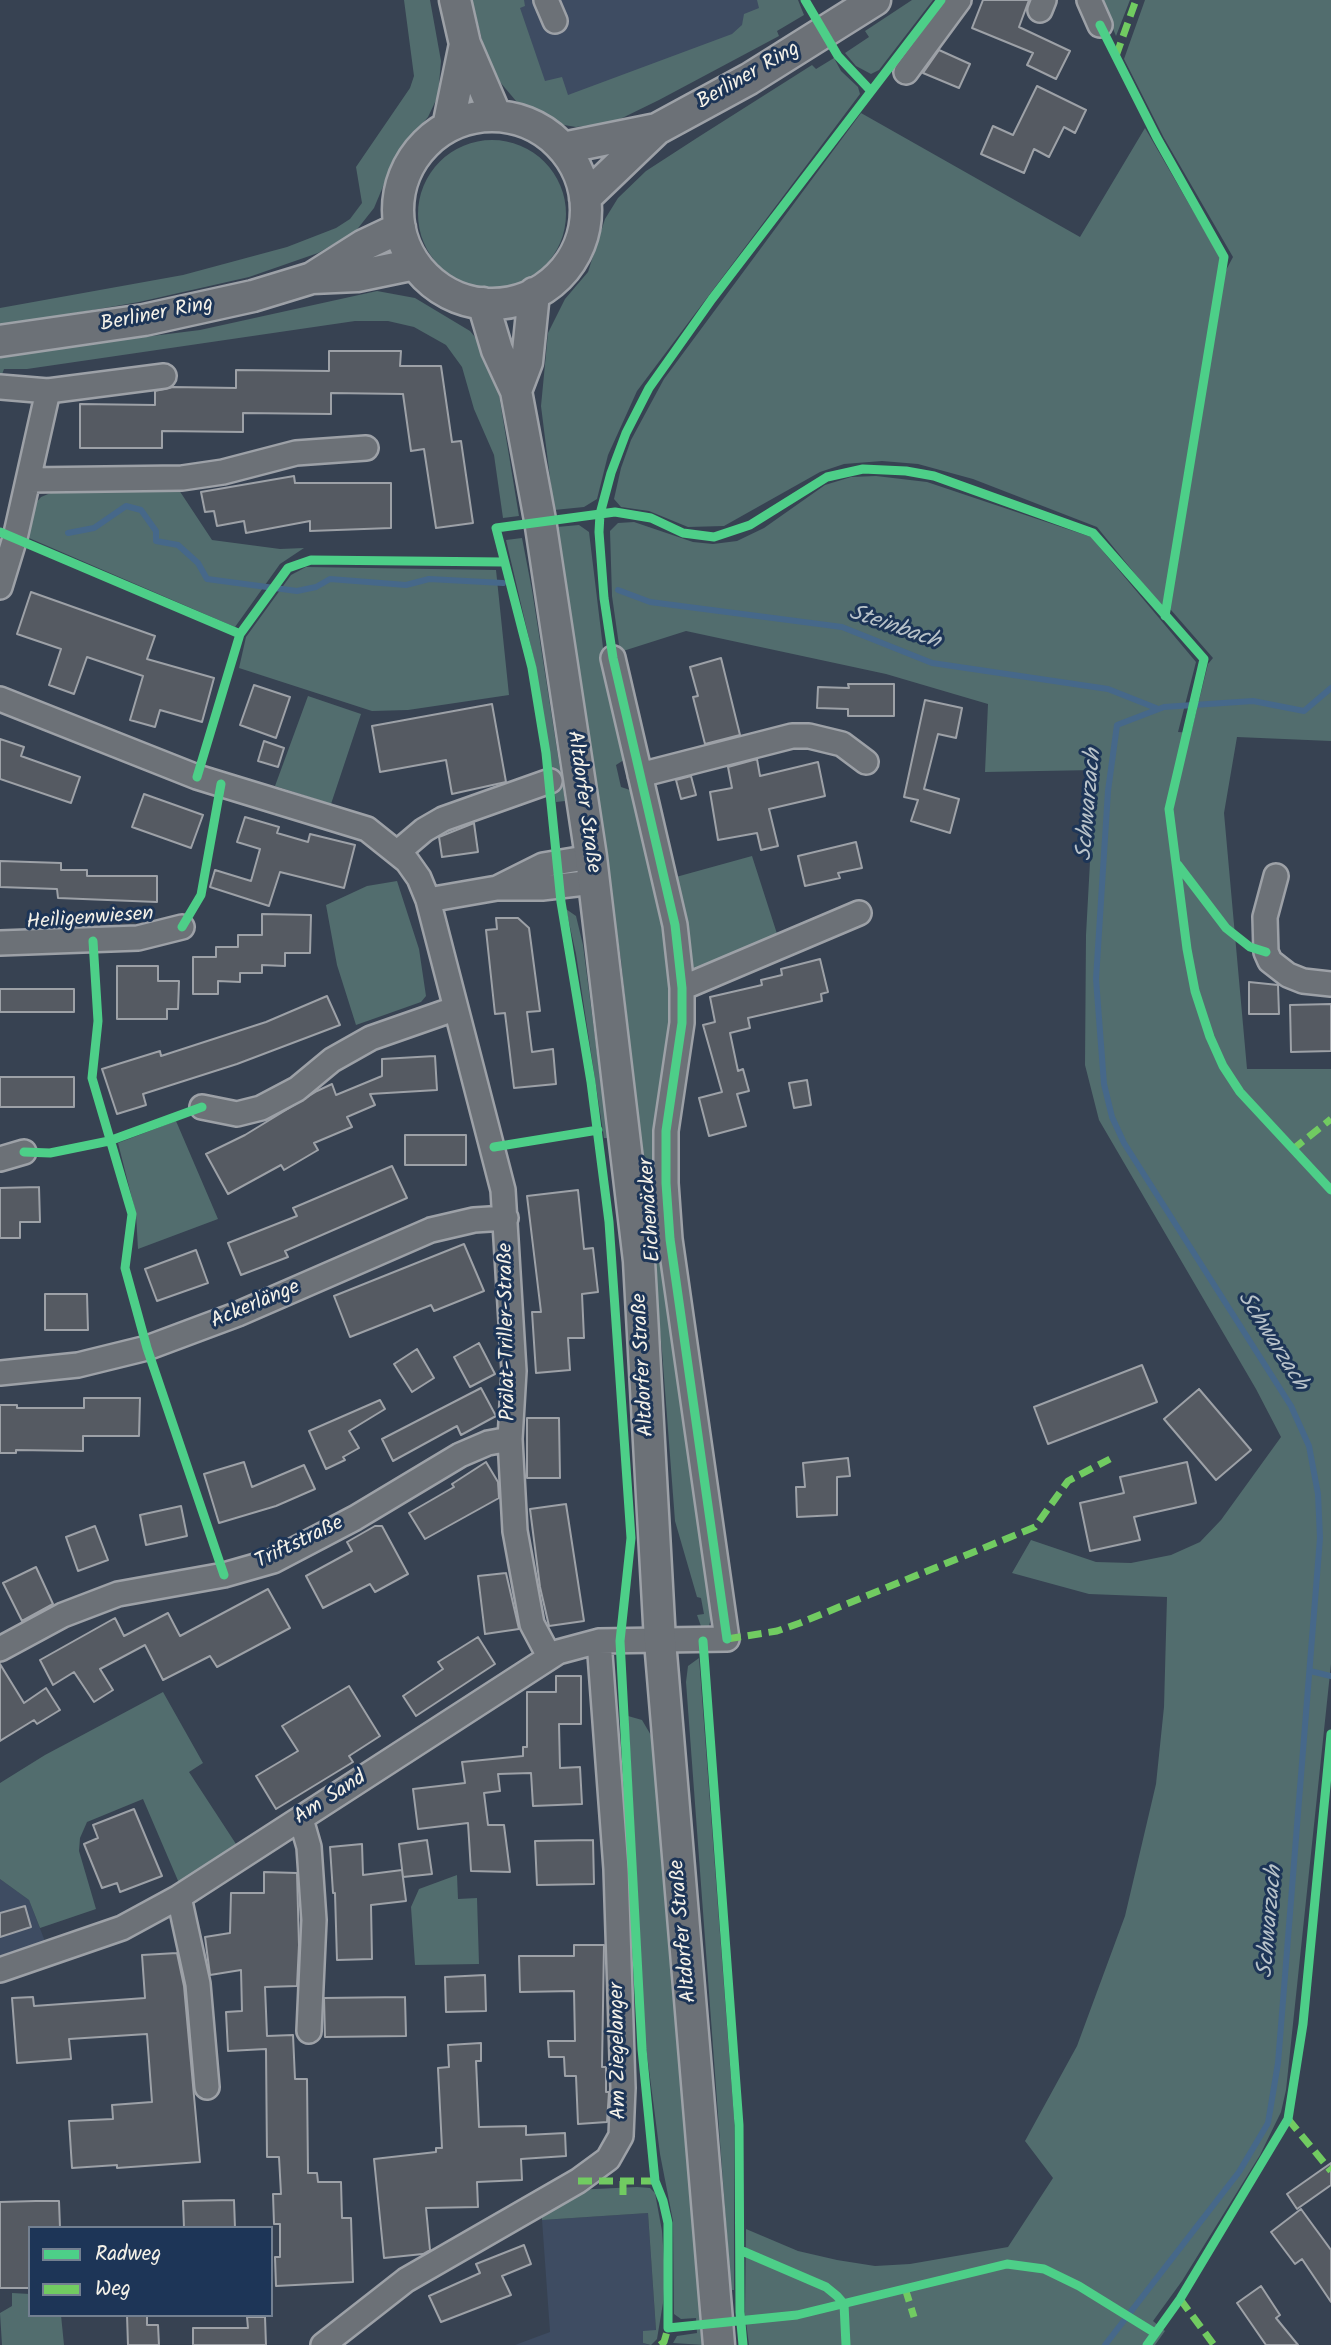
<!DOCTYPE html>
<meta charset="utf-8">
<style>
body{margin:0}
#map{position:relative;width:1331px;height:2345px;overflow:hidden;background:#374252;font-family:Kalam,sans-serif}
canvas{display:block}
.legend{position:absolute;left:28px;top:2226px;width:245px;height:91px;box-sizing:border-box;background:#1d3557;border:2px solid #738091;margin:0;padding:9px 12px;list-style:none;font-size:21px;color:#f4f1e8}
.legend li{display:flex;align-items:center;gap:14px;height:35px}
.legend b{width:35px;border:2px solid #738091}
</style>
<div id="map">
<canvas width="1331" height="2345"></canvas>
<ul class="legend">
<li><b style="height:9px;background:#4dcf88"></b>Radweg</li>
<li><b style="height:9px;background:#71cb61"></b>Weg</li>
</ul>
</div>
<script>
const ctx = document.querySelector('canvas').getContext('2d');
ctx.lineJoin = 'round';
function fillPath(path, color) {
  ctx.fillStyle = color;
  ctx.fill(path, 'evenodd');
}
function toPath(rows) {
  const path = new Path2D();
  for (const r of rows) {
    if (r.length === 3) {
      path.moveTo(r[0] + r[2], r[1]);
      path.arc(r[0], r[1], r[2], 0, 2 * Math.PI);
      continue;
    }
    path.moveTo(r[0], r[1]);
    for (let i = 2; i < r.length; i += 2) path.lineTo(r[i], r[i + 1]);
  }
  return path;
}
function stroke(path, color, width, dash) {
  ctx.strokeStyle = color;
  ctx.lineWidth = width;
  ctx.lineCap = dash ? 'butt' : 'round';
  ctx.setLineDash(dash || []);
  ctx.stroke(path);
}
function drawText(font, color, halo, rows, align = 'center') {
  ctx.font = font + ' Kalam,sans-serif';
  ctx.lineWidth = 6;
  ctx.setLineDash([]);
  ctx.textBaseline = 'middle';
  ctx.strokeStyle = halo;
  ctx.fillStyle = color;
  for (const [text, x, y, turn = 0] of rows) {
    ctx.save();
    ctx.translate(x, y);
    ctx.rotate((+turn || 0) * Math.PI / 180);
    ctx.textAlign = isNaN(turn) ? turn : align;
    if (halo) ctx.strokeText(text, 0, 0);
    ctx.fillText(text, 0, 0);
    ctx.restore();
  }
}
fillPath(toPath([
 [491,0,763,0,767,22,595,110,536,92],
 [0,1879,29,1900,46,1944,0,1958],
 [648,2213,656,2331,643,2343,649,2345,515,2345,550,2332,542,2220]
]), '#3e4c62');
fillPath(toPath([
 [404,0,430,0,441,61,438,96,428,117,397,153,374,208,355,232,318,253,249,277,139,302,0,326,0,308,183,275,287,247,336,228,350,219,362,203,356,167,410,88,414,76],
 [472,0,524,0,525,6,520,8,545,81,562,77,568,95,732,34,742,25,744,14,759,8,757,0,798,0,804,15,777,31,779,36,659,100,614,122,576,127,558,124,541,116,516,101,500,82,486,55],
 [912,0,933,0,879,70,871,74,856,66,845,53,869,37,865,31],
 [1101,0,1130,0,1116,36],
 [1145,0,1331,0,1331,741,1237,737,1224,813,1247,1069,1331,1069,1331,1664,1286,2090,1281,2112,1260,2155,1182,2281,1153,2321,1165,2331,1155,2345,749,2345,745,2314,746,2229,798,2251,837,2260,875,2266,910,2264,1008,2247,1053,2178,1025,2141,1077,2046,1125,1916,1156,1784,1164,1707,1167,1597,1089,1594,1012,1573,1031,1540,1096,1562,1131,1563,1171,1555,1200,1542,1221,1520,1281,1437,1256,1389,1099,1120,1085,1065,1086,935,1095,770,985,772,988,704,886,674,686,631,620,652,612,596,610,531,618,523,634,522,693,542,713,544,737,541,764,528,825,485,851,477,876,476,927,482,1091,537,1196,662,1178,732,1191,733,1208,664,1213,658,1171,610,1162,607,1097,527,973,479,918,464,882,461,844,464,820,472,724,526,688,527,649,511,621,507,614,499,621,468,631,440,664,379,861,113,1080,237,1145,128,1211,242,1220,258,1219,272,1224,274,1233,257,1164,138,1124,59],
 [834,58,841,71,858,87,860,94,637,391,608,455,597,499,584,507,554,510,541,406,548,333,565,299,588,272,605,219,618,198,646,171,700,136,812,65,816,69],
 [492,214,74],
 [377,291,415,298,470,331,485,349,499,395,519,516,503,518,494,455,474,409,462,367,446,345,414,327,388,321,355,321,27,369,4,369,0,380,0,355,200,330],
 [177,487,212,540,280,549,304,548,280,564,235,627,22,535,33,506,41,497,53,492,70,488],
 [579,525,589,532,604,656,627,758,616,765,621,787,636,792,669,954,669,1047,659,1112,713,1610,709,1626,702,1629,697,1615,704,1614,701,1598,697,1597,675,1521,662,1351,621,960,557,527],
 [522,538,532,590,565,801,556,802,535,664,506,540],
 [306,567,496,570,509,695,408,710,372,711,239,668,246,637,291,575],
 [308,696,361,714,331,804,275,786],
 [752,856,779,940,692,973,676,877],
 [397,881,419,949,426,996,421,1002,356,1025,337,965,326,905,367,886],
 [566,909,576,916,583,945,608,1138,604,1138,576,954],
 [176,1121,218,1219,138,1249,136,1214,118,1143],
 [699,1658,734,2118,734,2290,731,2290,686,1682,688,1666],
 [163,1692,203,1763,189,1772,236,1844,179,1883,143,1799,87,1822,80,1838,79,1851,96,1909,40,1928,29,1900,0,1879,0,1783,45,1755],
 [628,1716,642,1720,652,1737,704,2345,673,2343,677,2336,697,2333,696,2318,681,2319,674,2314,673,2221,660,2154,645,2039],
 [457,1875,458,1899,477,1898,479,1964,415,1965,411,1907,419,1889],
 [637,2187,650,2188,655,2193,662,2231,665,2274,663,2303,657,2339,651,2345,643,2343,643,2331,656,2330,648,2213,542,2220,542,2208,574,2190],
 [12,2293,30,2294,30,2315,61,2315,64,2345,2,2345,0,2313,12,2306]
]), '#526d6e');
stroke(toPath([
 [68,533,94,528,126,506,141,510,156,531,156,541,178,545,198,563,207,579,297,591,316,587,330,579,406,585,429,579,503,583],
 [618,590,650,602,842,627,932,663,1108,689,1156,708],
 [1310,1671,1331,1676],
 [1105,2345,1239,2172,1268,2123,1278,2063,1320,1538,1318,1494,1309,1446,1291,1406,1124,1143,1112,1117,1104,1084,1096,979,1108,791,1117,725,1164,707,1253,701,1304,711,1331,688]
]), '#46688a', 6);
const building = toPath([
 [983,0,1029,0,1019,27,1070,51,1056,79,1027,65,1033,53,972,28,983,0],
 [939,50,970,64,959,88,923,73,939,50],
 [1037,86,1086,110,1075,133,1064,127,1049,157,1034,149,1024,173,981,154,993,126,1013,135,1037,86],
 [329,351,401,351,400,366,441,366,452,442,461,441,473,523,436,528,424,449,411,451,403,394,331,393,331,414,243,413,243,432,162,431,162,448,80,448,80,404,155,405,155,391,173,387,236,388,236,370,329,371,329,351],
 [294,476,295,483,391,483,391,528,310,531,310,521,246,533,244,521,217,526,214,511,205,512,201,492,294,476],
 [31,592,155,636,147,659,214,678,202,722,160,710,155,727,130,720,143,676,87,657,74,694,49,685,61,649,17,634,31,592],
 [721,658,740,735,705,744,693,697,698,696,690,667,721,658],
 [848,684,894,684,894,716,848,716,848,709,817,708,818,687,849,688,848,684],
 [254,685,290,697,276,738,240,725,254,685],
 [925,700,962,708,956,738,938,734,924,789,959,799,950,833,911,821,918,800,904,797,925,700],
 [492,704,506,782,452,794,446,760,380,772,372,726,492,704],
 [0,739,24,747,21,756,80,777,71,803,0,779,0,739],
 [264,741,284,748,278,767,258,761,264,741],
 [757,759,760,776,818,762,825,796,769,809,778,846,761,850,757,833,718,840,710,792,732,788,728,767,757,759],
 [691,776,696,795,681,799,676,780,691,776],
 [144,794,203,815,191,848,132,827,144,794],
 [245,817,279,827,277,833,308,842,310,834,355,845,344,888,280,872,269,906,210,887,215,870,251,881,260,849,237,842,245,817],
 [474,823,478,852,442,857,439,837,474,823],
 [856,842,862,868,838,873,840,878,805,886,798,856,856,842],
 [0,861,61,863,61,870,87,870,87,876,157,876,157,902,58,898,57,889,0,887,0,861],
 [262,914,311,915,310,953,285,953,285,966,262,965,262,973,240,973,240,982,218,981,218,994,193,994,193,957,216,957,216,947,238,947,238,935,262,935,262,914],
 [496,918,518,918,529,928,540,1011,527,1012,532,1052,553,1049,556,1084,514,1088,505,1013,495,1014,486,930,497,929,496,918],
 [820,959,828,992,821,994,822,1001,748,1018,750,1028,730,1033,738,1071,743,1069,749,1091,737,1094,746,1126,709,1136,699,1098,722,1092,703,1025,715,1022,710,997,762,985,761,980,782,975,781,969,820,959],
 [117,966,158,966,158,981,179,981,178,1009,167,1009,167,1019,117,1019,117,966],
 [1249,982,1278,985,1279,1014,1249,1014,1249,982],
 [0,989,74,989,74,1012,0,1012,0,989],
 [327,996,340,1025,237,1064,143,1094,146,1105,117,1114,102,1069,160,1051,161,1056,266,1022,327,996],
 [1331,1004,1331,1051,1291,1052,1290,1005,1331,1004],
 [435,1056,437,1090,370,1094,375,1105,347,1117,352,1127,314,1143,318,1150,284,1170,281,1165,228,1194,206,1154,245,1135,317,1091,332,1084,336,1095,382,1076,382,1059,435,1056],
 [0,1077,74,1077,74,1107,0,1107,0,1077],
 [807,1080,811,1105,794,1108,789,1083,807,1080],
 [405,1135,466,1135,466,1165,405,1165,405,1135],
 [392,1166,407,1198,285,1251,288,1257,241,1275,228,1243,297,1216,293,1208,392,1166],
 [39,1187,40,1222,20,1222,20,1238,0,1238,0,1188,39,1187],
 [578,1190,584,1249,593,1248,598,1292,582,1294,584,1338,568,1338,570,1370,536,1373,532,1312,541,1312,527,1196,578,1190],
 [464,1244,484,1291,434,1311,431,1305,350,1337,334,1296,464,1244],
 [196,1250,208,1283,157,1301,145,1269,196,1250],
 [45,1294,87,1294,88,1330,45,1330,45,1294],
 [479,1343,495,1374,470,1387,454,1357,479,1343],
 [417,1349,434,1378,412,1392,394,1364,417,1349],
 [1142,1365,1157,1402,1048,1444,1034,1407,1142,1365],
 [481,1388,496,1416,461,1435,457,1426,393,1461,382,1439,481,1388],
 [1199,1389,1251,1450,1216,1480,1164,1419,1199,1389],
 [84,1398,140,1398,139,1436,83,1436,83,1451,16,1450,16,1453,0,1453,0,1405,17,1405,17,1408,84,1408,84,1398],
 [380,1400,385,1409,349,1431,359,1448,343,1457,345,1460,326,1469,309,1431,380,1400],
 [527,1418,559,1418,560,1478,527,1478,527,1418],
 [848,1458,850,1476,837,1477,837,1515,797,1517,796,1487,805,1487,803,1463,848,1458],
 [244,1462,252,1487,304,1465,315,1489,276,1506,219,1523,204,1474,244,1462],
 [486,1462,498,1482,499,1498,425,1539,409,1513,454,1487,452,1484,486,1462],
 [1187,1462,1196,1503,1134,1517,1140,1540,1090,1551,1080,1503,1124,1493,1120,1477,1187,1462],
 [566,1504,584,1621,549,1626,540,1587,530,1509,566,1504],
 [181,1506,187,1536,146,1545,140,1515,181,1506],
 [95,1526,108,1560,78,1571,66,1537,95,1526],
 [375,1526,382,1526,408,1574,375,1592,370,1584,323,1608,306,1576,352,1551,347,1542,375,1526],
 [36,1567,53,1604,22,1621,3,1583,36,1567],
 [506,1573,519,1629,485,1634,478,1576,506,1573],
 [268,1589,290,1628,217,1667,210,1656,163,1680,145,1645,100,1669,113,1690,94,1702,74,1672,53,1685,40,1660,115,1618,124,1636,168,1613,180,1636,268,1589],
 [478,1637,495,1664,416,1716,403,1696,443,1669,438,1662,478,1637],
 [0,1664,24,1703,46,1688,60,1710,37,1724,34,1720,0,1741,0,1664],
 [556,1676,581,1676,581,1724,559,1724,560,1768,580,1767,582,1804,533,1806,531,1773,498,1774,500,1791,484,1793,488,1825,504,1825,510,1872,471,1871,468,1823,418,1829,413,1789,465,1783,462,1762,523,1756,523,1747,527,1747,527,1692,556,1692,556,1676],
 [349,1686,380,1736,349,1756,353,1762,276,1809,256,1776,298,1751,282,1726,349,1686],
 [134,1809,162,1876,120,1892,117,1883,102,1888,84,1844,98,1838,93,1825,134,1809],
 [427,1840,432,1874,403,1877,399,1844,427,1840],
 [593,1840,594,1884,537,1885,535,1841,593,1840],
 [362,1844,363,1875,402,1870,406,1901,371,1905,372,1959,337,1960,335,1893,333,1893,330,1847,362,1844],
 [264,1872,297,1873,299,1945,297,1986,265,1987,267,2036,293,2035,295,2079,307,2079,308,2173,317,2173,318,2182,341,2182,342,2218,351,2218,353,2282,276,2286,275,2257,280,2257,280,2224,274,2224,273,2194,281,2194,279,2157,267,2157,266,2049,228,2051,226,2012,242,2011,241,1970,210,1975,205,1937,230,1933,231,1893,264,1893,264,1872],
 [25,1906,31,1927,0,1937,0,1913,25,1906],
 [574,1945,604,1945,602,2067,606,2067,606,2092,609,2092,607,2122,578,2124,576,2076,565,2076,564,2057,549,2057,548,2041,575,2041,574,1991,520,1992,519,1956,574,1956,574,1945],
 [177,1953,184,1986,200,2162,117,2168,117,2165,72,2168,69,2121,113,2119,112,2105,152,2102,147,2034,69,2039,71,2059,17,2063,12,1998,33,1997,34,2006,145,1998,142,1955,177,1953],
 [485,1975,486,2011,446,2012,445,1977,485,1975],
 [405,1997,406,2036,325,2037,324,1998,405,1997],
 [481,2043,481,2061,476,2061,479,2127,526,2126,526,2135,565,2133,566,2156,521,2159,522,2180,477,2182,478,2207,426,2208,430,2250,423,2254,384,2258,374,2159,436,2152,436,2148,442,2148,438,2068,449,2067,448,2045,481,2043],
 [1331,2163,1331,2185,1297,2209,1287,2194,1331,2163],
 [234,2200,235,2228,184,2228,183,2201,234,2200],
 [36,2201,59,2201,60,2228,30,2228,30,2288,0,2288,0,2202,36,2201],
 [1301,2209,1331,2250,1331,2302,1302,2259,1295,2264,1271,2232,1301,2209],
 [524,2245,531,2264,502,2276,511,2295,441,2322,429,2296,480,2273,476,2264,524,2245],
 [1261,2286,1280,2315,1276,2318,1298,2345,1266,2345,1237,2303,1261,2286],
 [127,2315,147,2315,147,2325,158,2325,159,2345,128,2345,127,2315],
 [247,2317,265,2317,266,2345,193,2345,193,2328,248,2328,247,2317]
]);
fillPath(building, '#555a62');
stroke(building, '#9da1a7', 2);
const minor = toPath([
 [546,0,555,21],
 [1089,0,1100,25],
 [1040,10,1044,0],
 [906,72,959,0],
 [0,387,48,391,164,376],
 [29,480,182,478,223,472,296,453,366,448],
 [0,587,15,538,48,391],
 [0,699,197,777,367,829,407,861,419,878,428,900,503,1190,514,1371,510,1439,515,1531,532,1624,549,1656],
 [640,775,792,736,809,736,842,744,866,762],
 [398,852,424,830,443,819,550,781],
 [1276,876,1265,917,1266,952,1270,961,1288,975,1303,981,1331,984],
 [497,888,543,865,591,857],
 [428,900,497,888,542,888,594,882],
 [0,943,138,938,182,927],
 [682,988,859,913],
 [202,1107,237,1114,261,1108,297,1089,332,1060,371,1038,454,1009],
 [0,1159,24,1152],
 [0,1373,78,1365,147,1348,238,1314,431,1230,474,1220,506,1218],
 [0,1649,63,1615,118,1594,224,1575,273,1561,355,1518,460,1455,488,1443,510,1439],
 [301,1819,309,1847,314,1920,309,2031],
 [179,1897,198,1984,207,2087],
 [0,1970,122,1928,179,1897,558,1652,599,1641,727,1639,670,1239,666,1183,666,1131,682,1023,682,988,675,925,613,658],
 [323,2345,406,2280,578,2181,608,2159,621,2136,623,2088,616,1869,599,1641]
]);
const major = toPath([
 [455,0,465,44,496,116],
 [492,210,94],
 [448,127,465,44],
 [563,148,657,129,749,79,875,0],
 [585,198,657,129],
 [312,278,364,245,400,228],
 [483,303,497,350,516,391,540,520,591,857,620,1101,639,1261,660,1641,719,2345],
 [0,341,144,320,253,296,312,278,357,276,415,264],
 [516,391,527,362,534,293]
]);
stroke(minor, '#9da1a7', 28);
stroke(major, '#9da1a7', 35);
stroke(minor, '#6c7177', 23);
stroke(major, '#6c7177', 30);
stroke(toPath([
 [1116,56,1136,0],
 [1292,1150,1331,1119],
 [727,1639,777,1631,800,1623,1035,1527,1068,1481,1110,1459],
 [1288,2119,1331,2171],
 [578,2181,655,2181],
 [623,2181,623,2200],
 [905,2288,914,2317],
 [1180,2299,1214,2345],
 [660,2345,664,2342,668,2328]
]), '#71cb61', 7, [14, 7]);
stroke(toPath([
 [805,0,838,56,871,91],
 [1100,25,1157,138,1224,257,1165,616],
 [0,532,240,634],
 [197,777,240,634,288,568,311,560,502,562],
 [1178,865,1226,928,1250,947,1266,952],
 [182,927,201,895,221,784],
 [93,941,98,1021,92,1078,132,1214,125,1268,147,1348,224,1575],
 [494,1147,598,1130],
 [24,1152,50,1153,109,1141,202,1107],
 [727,1639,670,1239,666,1183,666,1131,682,1023,682,988,675,925,613,658,604,598,599,532,600,514,611,473,626,433,649,388,712,299,941,0],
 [703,1641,739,2125,740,2312,743,2345],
 [740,2250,826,2287,837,2296,844,2304,846,2345],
 [1155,2333,1079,2286,1044,2269,1007,2264,797,2315,668,2328,668,2223,663,2201,655,2181,642,2049,620,1641,631,1538,609,1222,591,1082,561,902,546,753,532,668,496,528,615,512,651,518,683,533,714,537,750,525,827,477,863,469,906,471,934,476,1093,533,1204,659,1169,809,1187,949,1195,991,1210,1037,1223,1066,1240,1092,1331,1190],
 [1147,2345,1180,2299,1288,2119,1303,2024,1331,1734]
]), '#4dcf88', 9);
drawText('21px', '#f4f1e8', '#1d3557', [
 ["Berliner Ring",749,77,-30],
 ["Berliner Ring",157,316,-11],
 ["Altdorfer Straße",582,802,82],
 ["Heiligenwiesen",90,920,-4],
 ["Eichenäcker",652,1210,-94],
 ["Ackerlänge",256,1306,-23],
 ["Prälat-Triller-Straße",509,1332,-91],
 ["Altdorfer Straße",645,1365,-93],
 ["Triftstraße",300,1544,-26],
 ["Am Sand",331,1799,-33],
 ["Altdorfer Straße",685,1931,-95],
 ["Am Ziegelanger",620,2051,-91]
]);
drawText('italic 23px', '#b8c2c9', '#1d3557', [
 ["Steinbach",894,629,19],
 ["Schwarzach",1091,805,-85],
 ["Schwarzach",1271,1342,58],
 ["Schwarzach",1272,1922,-85]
]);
</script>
